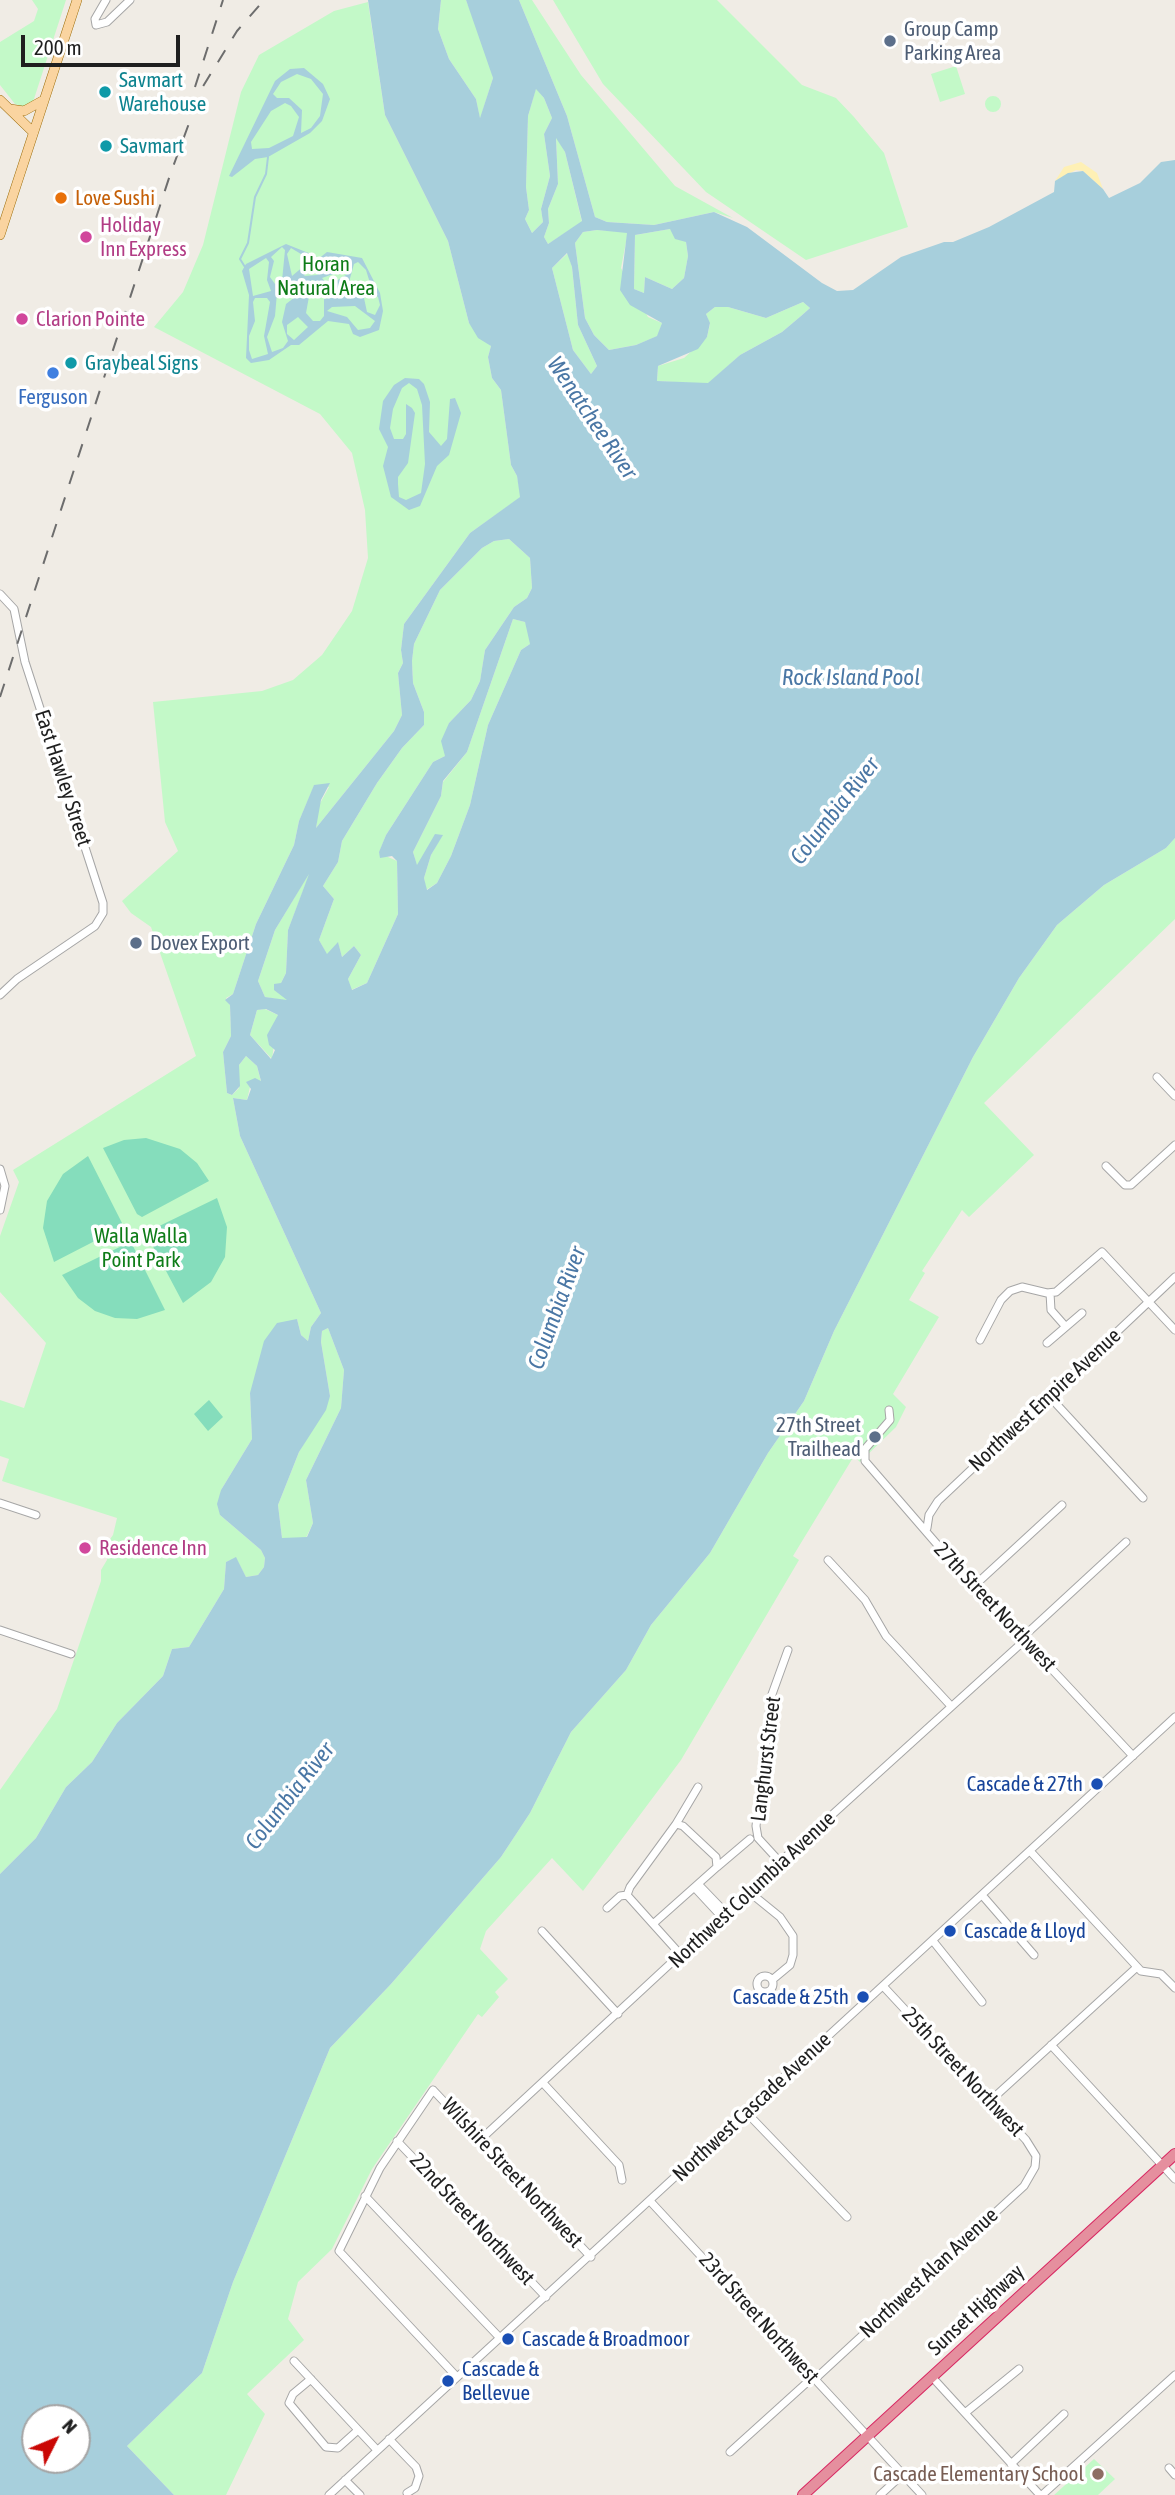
<!DOCTYPE html>
<style>
body{margin:0}
#map{position:relative;width:1175px;height:2495px;overflow:hidden;background:#f0ece5;font-family:"Asap Condensed",sans-serif}
canvas{display:block}
.north{position:absolute;left:21px;top:2404px;width:70px;height:70px;box-sizing:border-box;background:#fff;border:2px solid #a5a5a5;border-radius:50%;rotate:47deg;font-size:19px;font-weight:700;line-height:28px;text-align:center;color:#1f1f1f}
.north::after{content:'';display:block;margin:auto;width:24px;height:32px;background:#ca0704;clip-path:polygon(50% 0,100% 100%,50% 72%,0 100%)}
.scale{position:absolute;left:21px;top:35px;width:159px;height:32px;box-sizing:border-box;border:4px solid #1f1f1f;border-top:0;padding-left:9px;font-size:21px;line-height:24px;white-space:nowrap;color:#1f1f1f;-webkit-text-stroke:5px #fff;paint-order:stroke}
</style>
<div id="map">
<canvas width="1175" height="2495"></canvas>
<div class="north">N</div>
<div class="scale">200 m</div>
</div>
<script>
const ctx = document.querySelector('canvas').getContext('2d');
ctx.lineJoin = 'round';
function fillPath(path, color) {
  ctx.fillStyle = color;
  ctx.fill(path, 'evenodd');
}
function toPath(rows) {
  const path = new Path2D();
  for (const r of rows) {
    if (r.length === 3) {
      path.moveTo(r[0] + r[2], r[1]);
      path.arc(r[0], r[1], r[2], 0, 2 * Math.PI);
      continue;
    }
    path.moveTo(r[0], r[1]);
    for (let i = 2; i < r.length; i += 2) path.lineTo(r[i], r[i + 1]);
  }
  return path;
}
function stroke(path, color, width, dash) {
  ctx.strokeStyle = color;
  ctx.lineWidth = width;
  ctx.lineCap = dash ? 'butt' : 'round';
  ctx.setLineDash(dash || []);
  ctx.stroke(path);
}
function drawText(font, color, halo, rows, align = 'center') {
  ctx.font = font + ' "Asap Condensed",sans-serif';
  ctx.lineWidth = 7;
  ctx.setLineDash([]);
  ctx.textBaseline = 'middle';
  ctx.strokeStyle = halo;
  ctx.fillStyle = color;
  for (const [text, x, y, turn = 0] of rows) {
    ctx.save();
    ctx.translate(x, y);
    ctx.rotate((+turn || 0) * Math.PI / 180);
    ctx.textAlign = isNaN(turn) ? turn : align;
    if (halo) ctx.strokeText(text, 0, 0);
    ctx.fillText(text, 0, 0);
    ctx.restore();
  }
}
fillPath(toPath([
 [1081,162,1097,173,1103,189,1083,171,1076,170,1055,181,1064,167]
]), '#fef0b5');
fillPath(toPath([
 [32,0,66,0,33,102,23,107,15,104,0,85,0,42,34,21,38,9],
 [441,0,466,0,489,59,493,78,480,119,476,99,449,59,438,29],
 [519,0,532,0,581,75,675,186,733,218,714,212,654,225,607,222,595,217,567,116],
 [553,0,717,0,802,85,836,98,854,117,884,153,908,227,806,260,706,192,603,84],
 [368,2,385,115,448,241,469,323,491,346,488,357,492,378,501,390,511,465,517,476,521,497,470,533,404,624,401,650,403,663,398,673,402,715,394,731,316,828,319,805,329,787,314,786,299,821,294,845,256,924,233,994,226,998,230,1005,231,1036,223,1052,227,1093,232,1095,239,1088,239,1065,246,1056,257,1066,261,1082,250,1087,247,1100,233,1098,240,1136,321,1313,311,1327,308,1341,301,1335,297,1319,250,1393,252,1439,221,1490,220,1515,261,1550,265,1558,264,1567,258,1575,246,1577,236,1558,226,1562,224,1589,189,1647,172,1649,163,1676,117,1723,92,1762,66,1787,36,1838,0,1874,0,1790,57,1709,101,1581,101,1570,107,1560,105,1546,113,1535,117,1518,2,1481,9,1459,0,1456,0,1400,24,1408,46,1343,0,1292,0,1236,19,1182,13,1170,196,1056,151,927,131,913,122,901,178,851,165,822,153,702,262,691,293,680,322,655,352,611,368,558,365,510,352,453,320,414,154,327,183,292,203,245,241,92,259,55,334,11],
 [956,66,965,94,940,102,931,74],
 [536,88,544,98,552,118,544,134,550,176,541,209,543,222,532,233,525,219,529,210,526,187,528,116],
 [993,104,8],
 [556,136,565,152,582,222,548,244,544,237,549,223,548,209,558,184],
 [670,229,686,242,688,256,684,278,672,289,645,277,644,293,634,289,635,235],
 [597,230,628,232,621,268,648,317,662,323,658,336,636,345,609,350,594,335,585,318,575,243,583,232],
 [568,253,572,267,578,325,597,366,591,374,573,350,552,268],
 [803,302,810,308,801,316,782,332,740,355,708,384,657,381,658,366,684,358,707,337,710,324,706,314,715,307,728,307,766,318],
 [509,539,530,558,532,588,527,598,514,607,485,650,480,681,471,700,449,723,445,756,433,762,386,835,379,853,397,861,398,914,367,983,351,990,348,979,361,955,354,946,342,957,338,943,327,955,319,940,334,899,323,886,338,862,342,841,377,783,402,748,424,725,424,712,413,683,412,661,414,644,440,590,482,548,494,541],
 [513,619,525,622,530,632,530,644,521,650,488,725,470,805,451,856,437,883,426,890,424,878,431,855,442,835,417,866,413,852,441,796,443,782,467,752],
 [1175,838,1175,919,984,1103,1034,1155,969,1217,962,1210,922,1271,925,1273,909,1300,939,1317,893,1394,906,1407,896,1427,860,1462,854,1456,793,1556,799,1560,681,1760,583,1891,552,1858,486,1931,480,1949,508,1979,495,1992,499,1997,482,2017,478,2014,372,2169,332,2249,298,2282,288,2319,304,2340,247,2394,265,2414,226,2495,174,2495,127,2446,202,2373,233,2282,330,2048,391,1984,501,1857,530,1813,571,1732,626,1670,651,1625,710,1553,768,1453,804,1401,834,1331,973,1057,1019,978,1057,925,1104,885,1166,848],
 [311,870,288,930,286,973,281,983,288,1001,265,997,258,981,275,930],
 [265,1009,278,1015,272,1059,250,1035,257,1010],
 [328,1328,344,1370,341,1408,306,1480,313,1523,306,1538,282,1538,278,1505,299,1452,330,1396,321,1342,322,1331],
 [1094,2459,1115,2479,1098,2495,1054,2495]
]), '#c3f9c8');
fillPath(toPath([
 [146,1138,180,1149,197,1163,209,1181,142,1217,137,1214,103,1148,124,1140],
 [88,1156,122,1223,120,1228,54,1262,43,1228,47,1201,63,1174],
 [217,1198,227,1227,225,1257,211,1282,183,1303,148,1237,151,1230],
 [128,1243,132,1244,165,1310,137,1319,115,1318,95,1311,78,1298,62,1275],
 [209,1400,223,1417,208,1431,194,1414]
]), '#85ddbc');
fillPath(toPath([
 [368,0,441,0,438,29,449,59,476,99,480,118,493,78,466,0,519,0,567,116,595,217,607,222,654,225,714,212,747,227,822,283,837,291,853,290,901,257,944,242,953,242,989,227,1054,192,1055,181,1068,173,1083,171,1103,189,1109,198,1140,183,1161,162,1175,160,1175,838,1166,848,1104,885,1057,925,1019,978,973,1057,834,1331,804,1401,768,1453,710,1553,651,1625,626,1670,571,1732,530,1813,501,1857,391,1984,330,2048,233,2282,202,2373,127,2446,174,2495,0,2495,0,1874,36,1838,66,1787,92,1762,117,1723,163,1676,172,1649,189,1647,224,1589,226,1562,236,1557,246,1577,258,1575,264,1567,265,1558,261,1550,220,1515,217,1504,221,1490,252,1439,250,1393,264,1341,277,1323,297,1319,301,1335,308,1341,311,1327,321,1313,240,1136,233,1098,247,1100,251,1089,246,1082,255,1078,261,1081,257,1066,246,1056,239,1065,240,1086,232,1095,227,1093,223,1052,231,1036,230,1005,225,1000,233,994,256,924,294,845,299,821,314,785,330,783,321,800,316,828,394,731,402,715,398,673,403,663,401,650,404,624,470,533,520,497,517,476,511,465,501,390,492,378,488,357,491,346,478,338,469,323,448,241,385,115],
 [536,89,544,98,552,118,544,134,550,176,541,209,543,222,532,233,525,219,529,210,526,187,528,116],
 [556,138,565,152,582,221,548,244,544,237,549,223,548,209,558,184],
 [670,229,675,239,686,242,688,256,684,278,672,289,645,277,644,293,634,289,635,235],
 [597,230,627,233,620,290,630,305,662,323,657,336,636,345,609,350,594,335,585,318,575,243,583,232],
 [567,253,572,267,578,325,597,366,591,374,573,350,552,268],
 [803,302,810,308,801,316,782,332,740,355,708,383,657,381,658,366,698,349,707,337,710,323,706,314,715,307,728,307,766,318],
 [509,539,530,558,532,588,527,598,514,607,485,650,480,681,471,700,449,723,441,741,445,756,433,762,386,835,379,852,380,858,392,856,397,861,398,914,367,983,352,990,348,979,361,955,354,946,342,957,338,942,327,954,319,940,334,899,323,886,338,862,342,841,377,783,402,748,424,725,424,712,413,683,412,661,414,644,440,590,482,548,494,541],
 [513,619,525,622,530,644,521,650,488,725,470,805,451,856,437,883,427,890,424,878,431,855,443,835,435,834,417,865,413,852,441,796,443,781,467,752],
 [309,874,288,930,286,973,281,983,274,984,274,990,287,1000,265,997,258,981,275,930],
 [266,1009,278,1015,267,1035,269,1045,275,1050,271,1059,250,1035,257,1010],
 [328,1328,344,1370,341,1408,306,1480,313,1523,307,1537,282,1538,278,1505,299,1452,326,1410,330,1396,321,1342,322,1331],
 [35,2418,77,2418,77,2460,35,2460],
 [304,68,323,84,330,99,322,121,310,133,268,157,255,159,232,177,229,176,275,81,290,69],
 [297,74,311,79,323,94,320,116,311,128,301,133,302,110,289,98,277,98,273,94,281,82],
 [285,103,291,106,299,117,293,136,269,148,252,149,251,142,271,111],
 [286,244,311,254,317,260,327,252,362,258,380,293,383,311,379,330,360,337,353,334,349,324,328,321,299,345,291,345,269,360,251,363,246,358,249,295,242,271,246,264],
 [282,247,285,250,282,281,275,284,270,277,274,261,271,257],
 [291,248,311,260,292,276,287,254],
 [347,257,351,263,349,266,340,269,332,265,317,275,304,276,310,268,327,259],
 [266,258,269,262,267,280,271,291,253,296,249,269],
 [358,262,366,270,370,283,364,290,355,289,349,282,354,264],
 [347,269,349,273,333,283,327,284,322,278],
 [312,280,330,289,328,298,324,299,324,316,320,321,313,321,306,313,310,291,306,285],
 [293,283,300,286,299,294,286,304,282,322,288,341,283,348,272,352,267,337,275,316,277,293],
 [372,293,378,297,380,305,375,315,367,312,364,298],
 [267,298,270,302,264,336,268,354,252,359,249,350,249,336,255,321,253,302,255,298],
 [355,306,375,321,370,328,358,330,347,317,327,311,332,307],
 [298,317,308,327,294,340,287,334,287,325],
 [405,378,419,379,424,384,430,402,429,432,441,446,447,439,450,399,455,398,461,413,449,455,437,466,420,506,409,510,391,497,383,466,388,447,379,429,383,401,394,385],
 [409,383,417,389,422,405,425,464,421,493,406,500,399,497,398,484,398,477,408,463,415,413,412,408,406,404,406,434,403,439,394,439,390,428,393,409,402,388]
]), '#a7cfdc');
stroke(toPath([
 [245,267,240,259,248,243,255,197,266,174,268,157]
]), '#a7cfdc', 2);
const minor = toPath([
 [106,0,95,19,96,25,107,22,130,0],
 [0,594,14,609,25,662,103,903,103,913,95,926,17,979,0,995],
 [1157,1077,1175,1096],
 [1106,1166,1125,1185,1131,1185,1175,1145],
 [0,1169,5,1186,0,1210],
 [1050,1293,1051,1310,1066,1327],
 [980,1340,1001,1300,1010,1291,1022,1287,1047,1293,1056,1292,1102,1252,1175,1330],
 [1047,1343,1082,1313],
 [1049,1396,1143,1498],
 [889,1410,890,1420,865,1449,865,1461,961,1572,1133,1756],
 [0,1503,36,1515],
 [927,1528,929,1515,938,1501,1175,1277],
 [828,1560,865,1600,886,1636,951,1706],
 [974,1586,1062,1505],
 [0,1630,71,1654],
 [1023,1637,1126,1542],
 [676,1824,698,1787],
 [1030,1851,1141,1971,1161,1974,1175,1988],
 [780,1862,758,1838,756,1826,771,1697,788,1650],
 [717,1867,750,1839],
 [699,1885,725,1912],
 [695,1888,721,1916],
 [748,1891,780,1917,793,1936,793,1955,790,1965,772,1980],
 [982,1895,1034,1955],
 [607,1908,620,1896,627,1895],
 [653,1924,717,1867,716,1857,683,1826,676,1824,630,1887,627,1895,653,1924,680,1954],
 [542,1931,618,2014],
 [933,1941,982,2002],
 [765,1984,8],
 [1051,2045,1175,2179],
 [543,2083,619,2165,622,2180],
 [990,2101,1137,1967],
 [746,2112,847,2217],
 [480,2140,780,1862,1025,1640],
 [397,2141,546,2297],
 [365,2196,500,2338],
 [650,2201,922,2495],
 [294,2361,377,2450],
 [457,2377,339,2251,380,2168,433,2090,591,2257],
 [932,2377,1040,2495],
 [311,2379,293,2394,289,2403,326,2447,338,2448,358,2430],
 [815,2379,1024,2186,1035,2167,1036,2156,1026,2140,883,1986],
 [965,2413,1019,2369],
 [389,2439,416,2467,419,2476,415,2488,407,2493],
 [730,2452,813,2377],
 [1011,2464,1064,2414],
 [1169,2468,1175,2475],
 [345,2480,360,2495],
 [329,2495,1175,1717],
 [880,2495,903,2474],
 [1042,2495,1175,2375]
]);
const major = toPath([
 [0,100,33,132],
 [10,109,24,111,42,101],
 [0,235,77,0]
]);
const highway = toPath([
 [803,2495,1175,2154]
]);
stroke(minor, '#a6a6a6', 9);
stroke(major, '#976803', 10);
stroke(highway, '#d82862', 12);
stroke(minor, '#fff', 7);
stroke(major, '#fad4a0', 9);
stroke(highway, '#e58f9e', 10);
stroke(toPath([
 [195,87,223,0],
 [0,697,170,175,202,88,237,31,264,0]
]), '#6d6d6d', 2, [14, 14]);
for (const [x, y, r, color] of [
 [890,41,7,"#5c6f8a"],
 [105,92,7,"#0f9aa8"],
 [106,146,7,"#0f9aa8"],
 [61,198,7,"#e8710a"],
 [86,237,7,"#d1479c"],
 [22,319,7,"#d1479c"],
 [71,363,7,"#0f9aa8"],
 [53,373,7,"#3f7fe0"],
 [136,943,7,"#5c6f8a"],
 [875,1437,7,"#5c6f8a"],
 [85,1548,7,"#d1479c"],
 [1097,1784,7,"#1a4fb4"],
 [950,1931,7,"#1a4fb4"],
 [863,1997,7,"#1a4fb4"],
 [508,2339,7,"#1a4fb4"],
 [448,2381,7,"#1a4fb4"],
 [1098,2474,7,"#8d6e63"]
]) {
  const dot = new Path2D();
  dot.arc(x, y, r, 0, 2 * Math.PI);
  ctx.fillStyle = color;
  ctx.fill(dot);
  stroke(dot, '#fff', 2.5);
}
drawText('21px', '#4e5e75', '#fff', [
 ["Group Camp",904,29],
 ["Parking Area",904,53],
 ["Dovex Export",150,943],
 ["27th Street",861,1425,"right"],
 ["Trailhead",861,1449,"right"]
], 'left');
drawText('21px', '#0d838f', '#fff', [
 ["Savmart",119,80],
 ["Warehouse",119,104],
 ["Savmart",120,146],
 ["Graybeal Signs",85,363]
], 'left');
drawText('21px', '#c56008', '#fff', [
 ["Love Sushi",75,198]
], 'left');
drawText('21px', '#b23c85', '#fff', [
 ["Holiday",100,225],
 ["Inn Express",100,249],
 ["Clarion Pointe",36,319],
 ["Residence Inn",99,1548]
], 'left');
drawText('21px', '#0e7c18', '#fff', [
 ["Horan",326,264],
 ["Natural Area",326,288],
 ["Walla Walla",141,1236],
 ["Point Park",141,1260]
]);
drawText('21px', '#366cbe', '#fff', [
 ["Ferguson",53,397]
]);
drawText('21px', '#1f1f1f', '#fff', [
 ["East Hawley Street",63,778,72],
 ["Northwest Empire Avenue",1045,1400,-43],
 ["27th Street Northwest",995,1607,47],
 ["Langhurst Street",766,1759,-83],
 ["Northwest Columbia Avenue",752,1890,-43],
 ["25th Street Northwest",963,2072,47],
 ["Northwest Cascade Avenue",752,2107,-43],
 ["Wilshire Street Northwest",512,2173,47],
 ["22nd Street Northwest",472,2219,47],
 ["Northwest Alan Avenue",929,2273,-43],
 ["Sunset Highway",976,2310,-43],
 ["23rd Street Northwest",759,2318,48]
]);
drawText('21px', '#164399', '#fff', [
 ["Cascade & 27th",1083,1784,"right"],
 ["Cascade & Lloyd",964,1931],
 ["Cascade & 25th",849,1997,"right"],
 ["Cascade & Broadmoor",522,2339],
 ["Cascade &",462,2369],
 ["Bellevue",462,2393]
], 'left');
drawText('21px', '#785e54', '#fff', [
 ["Cascade Elementary School",1084,2474]
], 'right');
drawText('italic 23px', '#4a77a5', '#fff', [
 ["Wenatchee River",592,418,56],
 ["Rock Island Pool",851,678],
 ["Columbia River",835,811,-52],
 ["Columbia River",557,1308,-70],
 ["Columbia River",290,1796,-52]
]);
</script>
